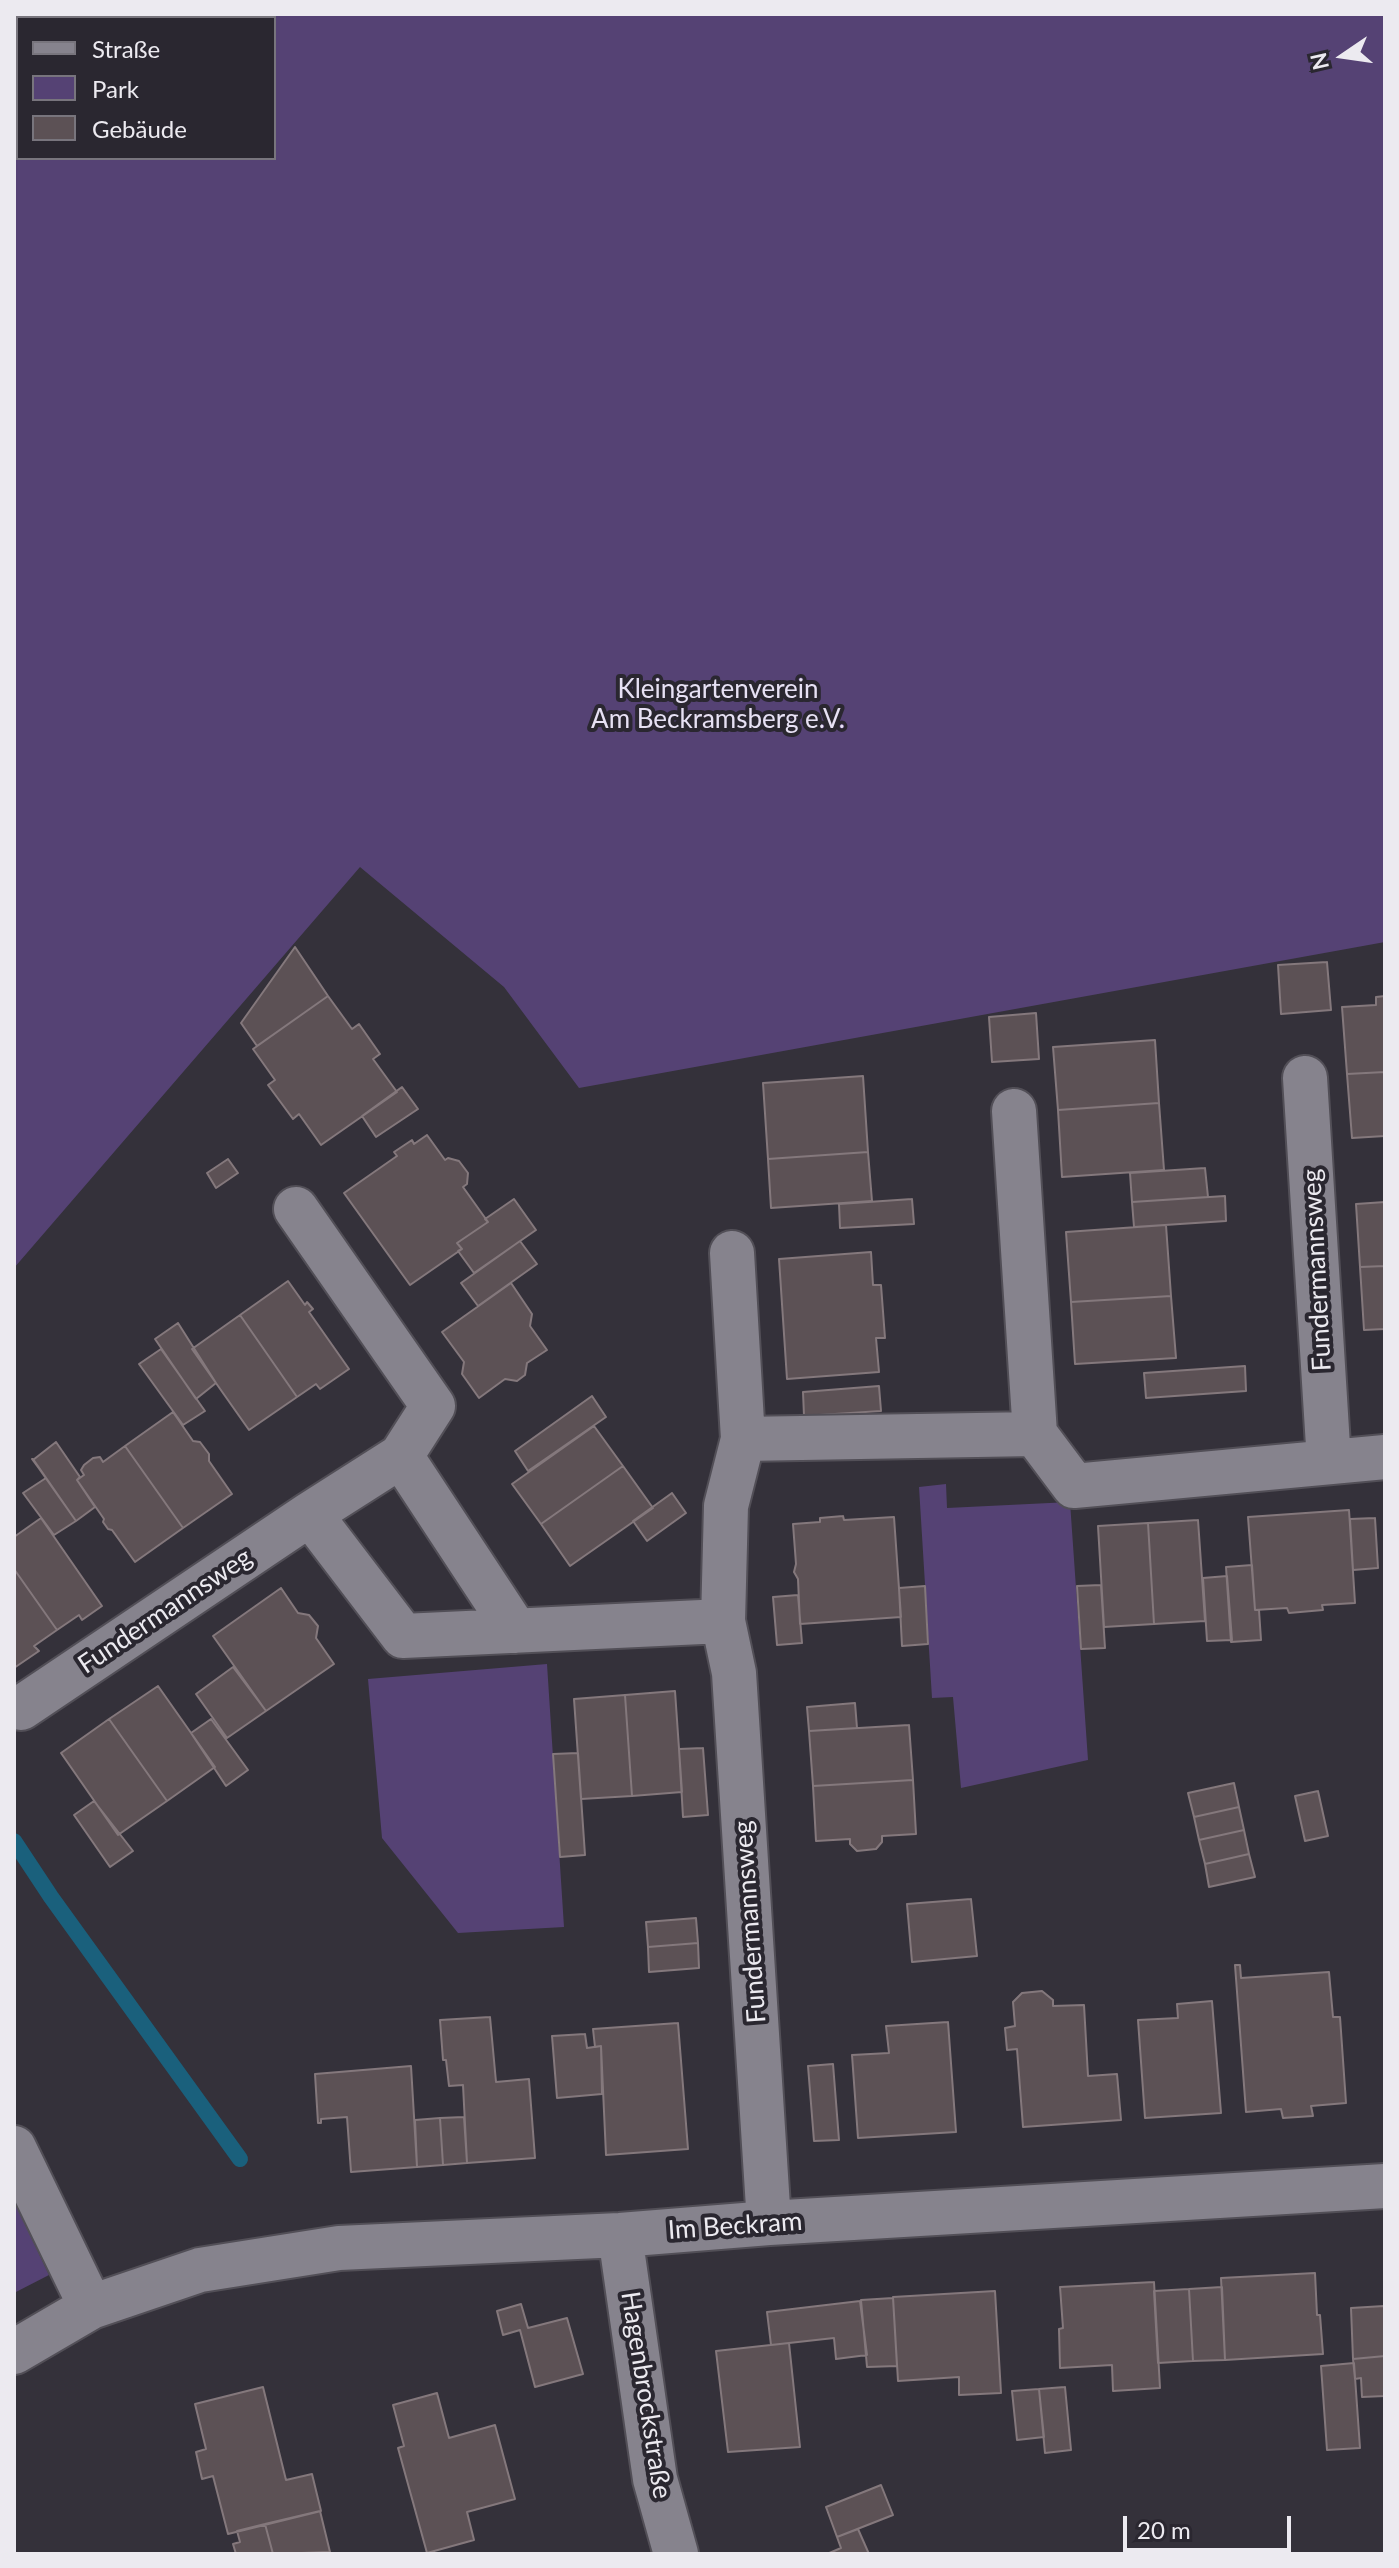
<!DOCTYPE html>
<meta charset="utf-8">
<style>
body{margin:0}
#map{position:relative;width:1399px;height:2568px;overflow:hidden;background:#34313a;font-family:Lato,sans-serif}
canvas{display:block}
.frame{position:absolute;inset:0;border:16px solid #eceaf0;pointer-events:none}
.legend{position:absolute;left:16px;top:16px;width:260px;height:144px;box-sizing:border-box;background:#2a2730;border:2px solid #78757d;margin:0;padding:10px 14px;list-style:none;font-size:24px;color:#eceaf0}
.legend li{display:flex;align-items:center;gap:16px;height:40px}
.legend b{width:40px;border:2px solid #78757d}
.north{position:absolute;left:1303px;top:16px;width:80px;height:80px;-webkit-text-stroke:6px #2a2730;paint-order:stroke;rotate:257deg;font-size:22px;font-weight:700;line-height:32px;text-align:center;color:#eceaf0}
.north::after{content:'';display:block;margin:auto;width:28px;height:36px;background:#eceaf0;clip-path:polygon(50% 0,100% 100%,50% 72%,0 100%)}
.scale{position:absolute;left:1123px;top:2516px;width:168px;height:36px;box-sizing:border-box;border:4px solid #eceaf0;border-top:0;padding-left:10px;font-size:24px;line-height:28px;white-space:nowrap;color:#eceaf0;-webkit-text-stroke:6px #2a2730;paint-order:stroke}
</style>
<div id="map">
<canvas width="1399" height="2568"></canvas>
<div class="frame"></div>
<ul class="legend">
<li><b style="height:10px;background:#86838d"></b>Straße</li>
<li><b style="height:22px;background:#554274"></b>Park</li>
<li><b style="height:22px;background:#5c5155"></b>Gebäude</li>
</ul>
<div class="north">N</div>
<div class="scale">20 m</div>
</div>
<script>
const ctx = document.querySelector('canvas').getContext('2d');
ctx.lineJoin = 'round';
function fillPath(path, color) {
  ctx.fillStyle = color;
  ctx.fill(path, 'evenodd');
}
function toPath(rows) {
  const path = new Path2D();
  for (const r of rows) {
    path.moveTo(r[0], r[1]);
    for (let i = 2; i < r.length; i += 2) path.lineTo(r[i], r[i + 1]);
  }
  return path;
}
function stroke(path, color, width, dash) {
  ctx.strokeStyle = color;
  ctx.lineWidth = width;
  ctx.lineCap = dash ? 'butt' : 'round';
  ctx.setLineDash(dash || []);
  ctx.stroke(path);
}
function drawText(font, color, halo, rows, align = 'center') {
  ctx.font = font + ' Lato,sans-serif';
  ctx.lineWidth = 8;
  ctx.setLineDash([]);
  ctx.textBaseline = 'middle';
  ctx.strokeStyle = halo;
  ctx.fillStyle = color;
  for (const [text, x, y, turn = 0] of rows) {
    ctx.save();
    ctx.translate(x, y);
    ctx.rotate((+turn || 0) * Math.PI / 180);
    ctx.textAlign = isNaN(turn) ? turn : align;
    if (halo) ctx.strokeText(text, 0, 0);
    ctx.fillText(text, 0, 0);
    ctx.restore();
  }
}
fillPath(toPath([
 [14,14,1385,14,1385,942,579,1088,504,987,360,867,14,1268],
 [18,18,274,18,274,158,18,158],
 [946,1484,947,1508,1070,1502,1088,1760,961,1788,953,1697,932,1698,919,1487],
 [547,1664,564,1927,458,1933,382,1838,368,1679],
 [14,2201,49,2275,14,2293]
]), '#554274');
stroke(toPath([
 [14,1841,51,1897,240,2159]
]), '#1a607c', 16);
const building = toPath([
 [295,947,328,996,257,1046,241,1023,295,947],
 [1327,962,1331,1010,1281,1014,1278,965,1327,962],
 [328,996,352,1029,359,1024,380,1054,373,1059,397,1092,321,1145,299,1114,293,1119,268,1085,275,1080,253,1049,328,996],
 [1385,996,1385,1072,1347,1074,1342,1007,1376,1005,1376,997,1385,996],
 [1036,1013,1039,1059,992,1062,989,1017,1036,1013],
 [1155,1040,1159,1103,1058,1110,1053,1047,1155,1040],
 [1385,1072,1385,1136,1352,1138,1347,1074,1385,1072],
 [863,1076,868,1152,768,1159,763,1083,863,1076],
 [402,1087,418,1109,376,1137,362,1116,402,1087],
 [1159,1103,1164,1170,1062,1177,1058,1110,1159,1103],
 [427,1135,445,1160,448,1158,459,1161,468,1173,467,1184,463,1187,488,1222,457,1243,462,1249,410,1285,344,1193,397,1156,394,1152,412,1140,414,1144,427,1135],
 [868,1152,872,1201,771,1208,768,1159,868,1152],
 [228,1159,238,1173,216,1188,207,1173,228,1159],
 [1205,1168,1208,1197,1132,1202,1130,1173,1205,1168],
 [1225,1196,1226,1221,1134,1227,1132,1202,1225,1196],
 [514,1199,536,1230,474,1273,458,1251,462,1249,457,1243,488,1222,485,1219,514,1199],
 [912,1199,914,1224,840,1228,839,1204,912,1199],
 [1385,1202,1385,1266,1360,1267,1356,1204,1385,1202],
 [1166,1225,1171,1296,1071,1302,1066,1232,1166,1225],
 [520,1241,537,1264,478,1306,461,1283,520,1241],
 [871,1252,873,1285,881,1285,885,1338,876,1338,879,1372,787,1379,779,1259,871,1252],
 [1385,1266,1385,1329,1364,1330,1360,1267,1385,1266],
 [288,1281,305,1305,307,1302,313,1309,309,1312,349,1369,320,1389,316,1384,297,1397,240,1315,288,1281],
 [511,1283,532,1314,530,1326,547,1350,527,1363,525,1375,517,1381,505,1379,479,1398,462,1374,464,1362,442,1332,511,1283],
 [1171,1296,1176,1358,1075,1364,1071,1302,1171,1296],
 [240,1315,297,1397,249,1430,192,1349,240,1315],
 [178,1323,216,1383,196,1399,155,1339,178,1323],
 [161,1349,205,1411,183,1425,139,1364,161,1349],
 [1245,1366,1246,1391,1146,1398,1144,1373,1245,1366],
 [879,1386,881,1411,804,1416,803,1392,879,1386],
 [592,1396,606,1417,528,1471,515,1451,592,1396],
 [173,1412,193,1441,200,1442,209,1454,209,1461,232,1494,183,1528,125,1446,173,1412],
 [594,1426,623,1466,541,1524,512,1484,594,1426],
 [56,1442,80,1477,77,1480,95,1507,76,1521,33,1460,56,1442],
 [125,1446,183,1528,135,1562,112,1530,108,1529,103,1522,104,1519,77,1480,84,1475,81,1470,84,1465,93,1458,100,1457,103,1462,125,1446],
 [32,1459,33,1459,76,1521,54,1535,23,1493,46,1478,32,1459],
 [623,1466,653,1508,570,1566,541,1524,623,1466],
 [672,1493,686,1513,647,1541,633,1521,672,1493],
 [1349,1510,1355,1603,1322,1605,1323,1610,1289,1613,1287,1608,1255,1610,1248,1517,1349,1510],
 [843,1516,844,1520,894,1517,901,1617,800,1624,798,1579,794,1572,796,1564,793,1524,820,1522,820,1518,843,1516],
 [41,1518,102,1606,82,1620,79,1615,57,1630,14,1569,14,1537,41,1518],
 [1375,1518,1378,1568,1353,1570,1350,1519,1375,1518],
 [1198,1520,1205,1621,1154,1624,1148,1523,1198,1520],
 [1148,1523,1154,1624,1104,1627,1098,1526,1148,1523],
 [1252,1565,1255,1610,1259,1610,1261,1640,1231,1642,1226,1567,1252,1565],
 [14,1569,57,1630,34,1646,39,1651,14,1668,14,1569],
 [1227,1576,1232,1640,1207,1641,1203,1578,1227,1576],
 [1101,1585,1105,1648,1081,1649,1077,1586,1101,1585],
 [925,1586,928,1644,902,1646,899,1588,925,1586],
 [281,1588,298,1613,309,1615,318,1626,316,1638,334,1664,266,1711,213,1636,281,1588],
 [798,1595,802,1643,777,1645,773,1597,798,1595],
 [233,1667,266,1711,227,1738,196,1694,233,1667],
 [158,1686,215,1767,167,1801,109,1719,158,1686],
 [675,1691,682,1792,632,1796,625,1695,675,1691],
 [625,1695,632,1796,581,1799,574,1699,625,1695],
 [855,1703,857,1728,809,1731,807,1707,855,1703],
 [109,1719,167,1801,118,1835,61,1753,109,1719],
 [211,1719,248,1770,226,1786,191,1733,211,1719],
 [909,1725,913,1780,813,1786,809,1731,909,1725],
 [703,1748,708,1815,683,1817,679,1749,703,1748],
 [578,1753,585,1855,560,1857,553,1754,578,1753],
 [913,1780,916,1834,882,1836,882,1842,876,1849,857,1851,850,1844,850,1839,816,1841,813,1786,913,1780],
 [1234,1783,1239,1807,1194,1817,1188,1793,1234,1783],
 [1318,1791,1328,1836,1305,1841,1295,1796,1318,1791],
 [94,1801,133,1851,110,1867,74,1815,94,1801],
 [1239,1807,1244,1830,1199,1840,1194,1817,1239,1807],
 [1244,1830,1249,1854,1205,1864,1199,1840,1244,1830],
 [1249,1854,1255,1877,1209,1887,1205,1864,1249,1854],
 [971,1899,977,1956,912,1962,907,1904,971,1899],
 [696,1918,698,1943,648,1947,646,1922,696,1918],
 [698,1943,699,1968,649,1972,648,1947,698,1943],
 [1235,1965,1240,1965,1241,1978,1329,1972,1333,2017,1340,2017,1346,2103,1311,2106,1313,2116,1283,2118,1281,2109,1246,2112,1235,1965],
 [1042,1991,1053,2000,1053,2006,1084,2005,1088,2076,1117,2074,1121,2120,1023,2127,1017,2049,1007,2050,1005,2028,1015,2026,1013,2002,1022,1993,1042,1991],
 [1212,2001,1221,2113,1145,2118,1138,2020,1178,2018,1177,2004,1212,2001],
 [490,2017,496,2082,529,2079,535,2158,467,2163,463,2085,449,2086,446,2060,443,2060,440,2020,490,2017],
 [948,2022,956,2132,858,2138,852,2055,889,2053,886,2026,948,2022],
 [678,2023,688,2149,606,2155,601,2046,595,2047,593,2029,678,2023],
 [585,2034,587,2048,601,2046,602,2094,557,2098,552,2036,585,2034],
 [833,2064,839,2140,814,2141,808,2066,833,2064],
 [411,2066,417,2167,351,2172,347,2117,321,2119,321,2123,318,2123,315,2074,411,2066],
 [464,2117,467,2163,443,2165,440,2118,464,2117],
 [440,2118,443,2165,417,2167,415,2120,440,2118],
 [1315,2273,1317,2315,1320,2315,1323,2354,1225,2360,1221,2278,1315,2273],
 [1154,2282,1160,2388,1113,2391,1112,2365,1060,2368,1059,2329,1063,2328,1060,2287,1154,2282],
 [1222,2287,1225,2360,1193,2361,1189,2289,1222,2287],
 [1189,2289,1193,2361,1158,2363,1154,2291,1189,2289],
 [995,2291,1001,2393,959,2395,959,2377,898,2381,893,2297,995,2291],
 [893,2298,897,2366,867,2367,861,2300,893,2298],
 [860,2301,867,2355,836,2359,834,2338,771,2345,767,2312,860,2301],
 [521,2304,528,2328,567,2318,583,2374,535,2387,520,2330,503,2335,497,2311,521,2304],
 [1384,2306,1385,2356,1353,2359,1351,2308,1384,2306],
 [789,2343,800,2447,728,2452,716,2351,789,2343],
 [1385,2356,1385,2396,1362,2397,1361,2378,1355,2379,1353,2359,1385,2356],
 [1354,2363,1360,2448,1327,2450,1321,2366,1354,2363],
 [263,2387,286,2480,312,2474,321,2511,228,2534,213,2476,202,2479,196,2452,206,2449,195,2404,263,2387],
 [1065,2387,1071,2450,1045,2453,1039,2389,1065,2387],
 [1039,2389,1044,2437,1017,2440,1012,2391,1039,2389],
 [437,2393,449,2438,495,2425,515,2499,467,2512,474,2540,427,2553,398,2448,404,2446,393,2405,437,2393],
 [881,2485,893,2515,837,2537,826,2507,881,2485],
 [320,2511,330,2552,273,2554,265,2524,320,2511],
 [265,2524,273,2554,236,2554,233,2544,240,2542,237,2531,265,2524],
 [858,2529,869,2554,827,2554,841,2548,837,2537,858,2529]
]);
fillPath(building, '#5c5155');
stroke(building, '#84787c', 2);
const minor = toPath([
 [1305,1078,1329,1462],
 [1014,1111,1035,1434],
 [296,1209,433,1406,401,1456,516,1631],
 [732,1253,743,1439],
 [310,1514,401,1456],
 [21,1708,310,1514,403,1636,723,1621],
 [14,2148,91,2307],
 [769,2223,734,1673,723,1621,726,1506,743,1439,1035,1434,1074,1486,1385,1457],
 [620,2235,655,2479,676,2554],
 [14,2352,91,2307,200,2270,339,2248,620,2235,769,2223,1385,2186]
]);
stroke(minor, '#524f57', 48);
stroke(minor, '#86838d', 44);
drawText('26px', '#e7e1f4', '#2a2730', [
 ["Kleingartenverein",718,690],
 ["Am Beckramsberg e.V.",718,720]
]);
drawText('26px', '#eceaf0', '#2a2730', [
 ["Fundermannsweg",1317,1270,-93],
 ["Fundermannsweg",165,1611,-34],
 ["Fundermannsweg",750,1922,-94],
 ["Im Beckram",735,2226,-4],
 ["Hagenbrockstraße",646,2395,81]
]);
</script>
